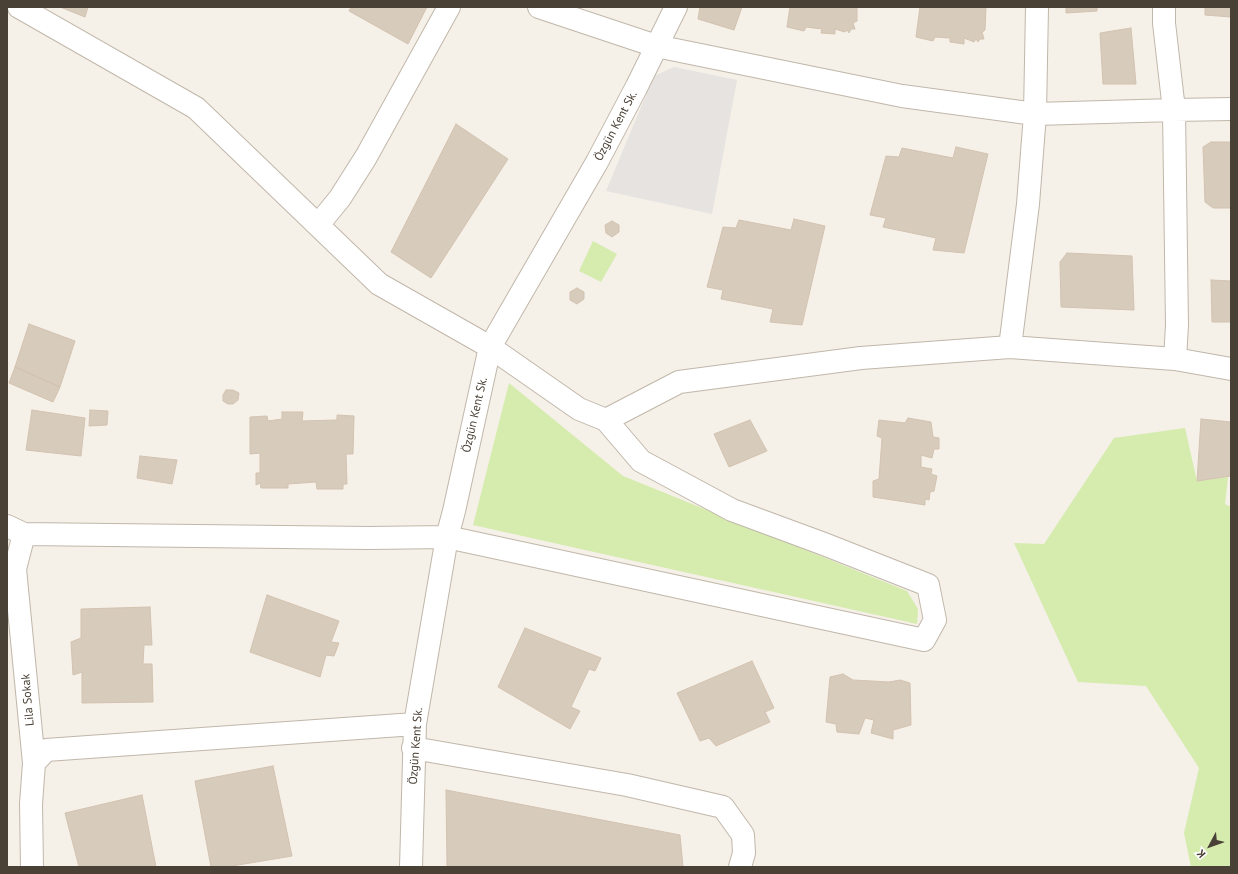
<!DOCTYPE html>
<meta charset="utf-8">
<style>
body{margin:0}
#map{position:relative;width:1238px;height:874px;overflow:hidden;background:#f5f0e8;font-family:"PT Sans",sans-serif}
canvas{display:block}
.frame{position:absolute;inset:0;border:8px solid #494036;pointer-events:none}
.north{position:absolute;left:1190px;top:826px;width:40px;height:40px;-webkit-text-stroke:3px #fff;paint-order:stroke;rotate:229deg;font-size:11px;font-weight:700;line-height:16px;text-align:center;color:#494036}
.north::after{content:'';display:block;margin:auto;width:14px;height:18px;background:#494036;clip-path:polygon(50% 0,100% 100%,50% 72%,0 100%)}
</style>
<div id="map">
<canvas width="1238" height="874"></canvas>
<div class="frame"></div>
<div class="north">K</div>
</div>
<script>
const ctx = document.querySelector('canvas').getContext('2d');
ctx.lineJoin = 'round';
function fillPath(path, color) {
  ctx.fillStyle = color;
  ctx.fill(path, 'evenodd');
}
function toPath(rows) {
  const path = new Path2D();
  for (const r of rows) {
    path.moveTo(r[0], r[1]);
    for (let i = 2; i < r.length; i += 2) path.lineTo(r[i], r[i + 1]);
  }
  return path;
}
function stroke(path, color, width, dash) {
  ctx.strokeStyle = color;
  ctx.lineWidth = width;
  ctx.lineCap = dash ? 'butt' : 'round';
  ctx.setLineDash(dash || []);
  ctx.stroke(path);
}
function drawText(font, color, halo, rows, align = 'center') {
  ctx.font = font + ' "PT Sans",sans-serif';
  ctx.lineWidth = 3;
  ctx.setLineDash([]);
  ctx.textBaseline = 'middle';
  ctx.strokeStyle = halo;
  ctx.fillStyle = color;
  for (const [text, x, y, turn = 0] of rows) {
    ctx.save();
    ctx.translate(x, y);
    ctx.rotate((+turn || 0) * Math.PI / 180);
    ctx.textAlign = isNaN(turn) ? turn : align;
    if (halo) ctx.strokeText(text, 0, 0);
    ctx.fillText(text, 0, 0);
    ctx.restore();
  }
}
fillPath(toPath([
 [593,241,617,254,601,282,579,271],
 [509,383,623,476,907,591,918,609,917,624,473,525],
 [1185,428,1197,481,1228,477,1225,504,1231,507,1231,867,1191,867,1184,833,1199,768,1146,686,1078,682,1014,543,1044,544,1114,438]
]), '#d5ecae');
fillPath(toPath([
 [674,67,737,80,712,214,606,191,654,76]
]), '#e6e3e0');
const building = toPath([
 [60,7,88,7,85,17,60,7],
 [351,7,427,7,408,44,349,11,351,7],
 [700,7,742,7,734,30,698,19,700,7],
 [790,7,857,7,857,21,853,23,855,29,851,29,849,33,847,30,845,32,835,29,835,34,821,33,822,29,806,27,804,31,787,27,790,7],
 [920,7,986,7,985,30,982,32,984,39,980,39,978,42,976,39,974,42,964,38,964,44,950,42,950,38,935,37,933,41,916,37,920,7],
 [1066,7,1097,7,1097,11,1066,13,1066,7],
 [1205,7,1231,7,1231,17,1205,15,1205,7],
 [1131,28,1136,84,1103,84,1100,33,1131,28],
 [456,124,508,159,431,278,391,252,456,124],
 [1211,142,1231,142,1231,208,1213,208,1205,202,1203,147,1211,142],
 [956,147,988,154,964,253,933,250,936,238,883,227,886,218,870,215,886,156,899,157,902,148,953,158,956,147],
 [794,219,825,226,802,325,770,322,773,309,721,299,723,290,707,287,723,227,736,228,739,220,791,230,794,219],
 [612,221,619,225,619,232,612,237,606,233,605,225,612,221],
 [1067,253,1132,256,1134,310,1061,307,1060,262,1067,253],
 [1211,280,1231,281,1231,322,1212,322,1211,280],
 [577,288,584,292,584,299,577,304,570,300,570,292,577,288],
 [29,324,75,341,60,387,15,367,29,324],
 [15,367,60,387,53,402,9,383,15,367],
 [226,390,233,390,239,393,238,400,233,404,228,404,223,401,223,395,226,390],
 [32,410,85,418,81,456,26,450,32,410],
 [90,410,108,411,107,425,89,426,90,410],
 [282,412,303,412,302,421,337,420,337,415,354,416,353,454,346,454,347,484,343,484,343,489,317,489,316,482,288,484,288,488,261,488,260,483,256,485,256,473,260,473,260,453,250,454,250,417,267,416,268,421,282,419,282,412],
 [908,418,931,422,933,437,939,438,939,449,934,449,932,458,921,455,921,467,932,469,931,474,937,476,934,491,930,492,929,500,925,499,925,505,873,497,873,481,879,479,882,438,877,436,879,420,905,423,908,418],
 [1201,419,1231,422,1231,476,1197,481,1201,419],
 [750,420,767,451,729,467,714,434,750,420],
 [140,456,177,460,172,484,137,478,140,456],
 [267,595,339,621,331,642,339,643,334,656,326,655,320,677,250,652,267,595],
 [150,607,152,645,144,645,143,664,152,664,153,702,82,703,82,672,73,675,71,642,81,638,81,609,150,607],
 [525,628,601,658,595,671,589,669,571,707,580,711,570,729,498,687,525,628],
 [752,661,774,708,765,712,770,722,716,746,709,738,700,741,677,693,752,661],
 [843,674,853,680,889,682,900,680,910,683,911,725,893,730,893,739,871,733,874,720,865,718,859,734,837,732,836,724,826,722,830,677,843,674],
 [273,766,292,856,226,867,211,867,195,781,273,766],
 [446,790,680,835,683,867,447,867,446,790],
 [142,795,156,867,79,867,65,813,142,795]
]);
fillPath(building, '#d7cbbc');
stroke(building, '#d3c2af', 1);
const minor = toPath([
 [19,7,196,108,379,284,490,347,579,409,606,420,679,382,861,358,1010,347,1175,359,1231,369],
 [539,7,656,46,902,96,1035,114,1174,110,1231,109],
 [1164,7,1164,23,1174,110,1177,325,1175,359],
 [318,225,340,198,366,157,449,7],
 [1010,347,1028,204,1035,114,1037,7],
 [7,526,24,534,369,538,447,537,924,640,935,620,928,585,824,544,732,510,641,461,606,420],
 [24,534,15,569,34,763,31,804,32,867],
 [413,748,627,785,723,807,743,835,744,853,740,867],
 [34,763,46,750,415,724],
 [411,867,415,724,447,537,454,511,490,347,597,162,636,88,676,7]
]);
stroke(minor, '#c1b7aa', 24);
stroke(minor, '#fff', 22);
drawText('12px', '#494036', '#fff', [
 ["Özgün Kent Sk.",616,126,-62],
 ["Özgün Kent Sk.",475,415,-77],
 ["Lila Sokak",28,700,-95],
 ["Özgün Kent Sk.",416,746,-86]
]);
</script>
